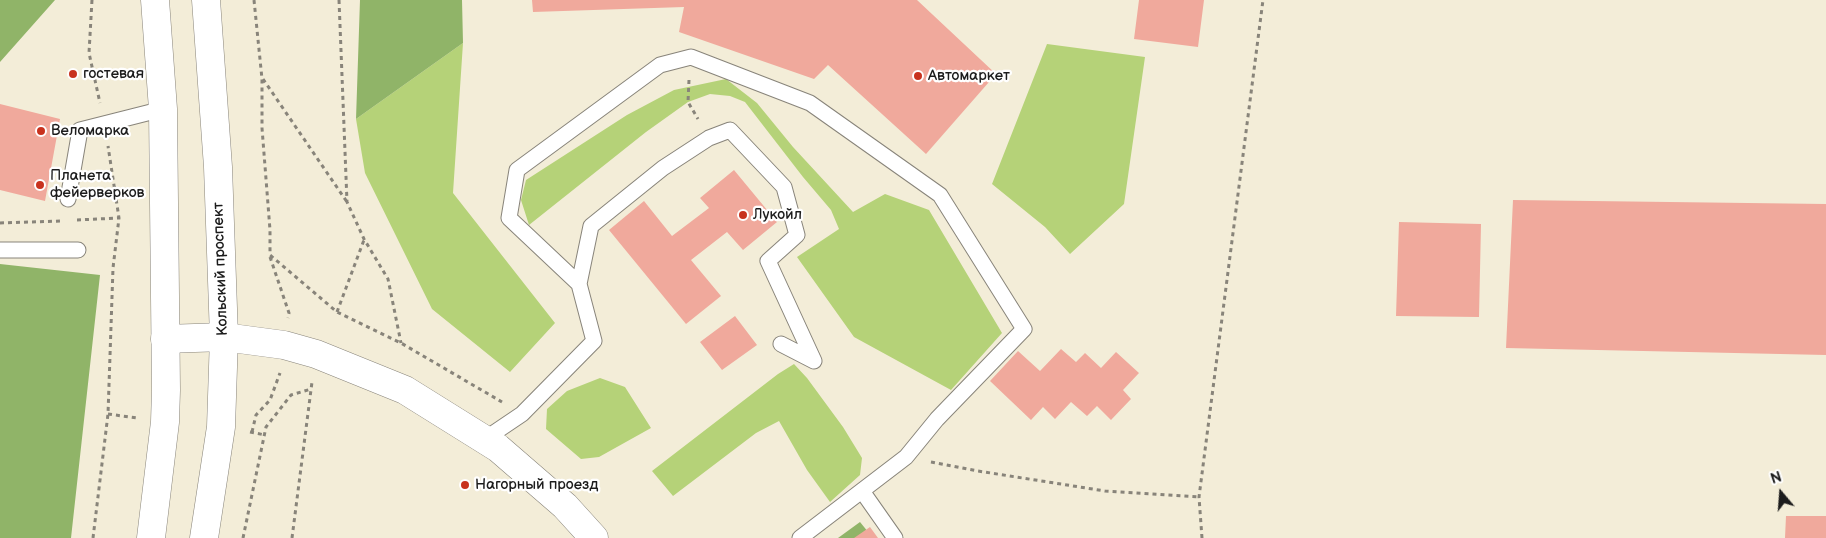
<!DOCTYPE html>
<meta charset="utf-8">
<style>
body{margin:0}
#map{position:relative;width:1826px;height:538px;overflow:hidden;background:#f3edd8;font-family:"Balsamiq Sans",sans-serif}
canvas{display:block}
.north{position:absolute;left:1756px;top:468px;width:50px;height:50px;-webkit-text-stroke:4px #fff;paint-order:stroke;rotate:342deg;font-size:14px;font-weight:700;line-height:20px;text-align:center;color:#1c1c1c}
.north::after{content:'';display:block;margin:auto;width:18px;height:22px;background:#1c1c1c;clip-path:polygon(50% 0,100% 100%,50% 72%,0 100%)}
</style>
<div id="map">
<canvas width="1826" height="538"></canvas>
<div class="north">N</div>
</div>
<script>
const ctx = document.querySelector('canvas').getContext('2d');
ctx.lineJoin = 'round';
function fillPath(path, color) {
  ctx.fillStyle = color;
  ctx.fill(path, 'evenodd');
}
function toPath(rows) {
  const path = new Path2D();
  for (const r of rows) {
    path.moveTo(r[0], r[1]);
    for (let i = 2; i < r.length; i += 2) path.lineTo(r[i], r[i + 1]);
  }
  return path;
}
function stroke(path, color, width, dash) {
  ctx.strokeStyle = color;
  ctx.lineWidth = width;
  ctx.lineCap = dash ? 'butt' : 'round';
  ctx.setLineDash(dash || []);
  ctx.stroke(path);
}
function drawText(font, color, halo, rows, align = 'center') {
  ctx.font = font + ' "Balsamiq Sans",sans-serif';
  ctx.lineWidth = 4.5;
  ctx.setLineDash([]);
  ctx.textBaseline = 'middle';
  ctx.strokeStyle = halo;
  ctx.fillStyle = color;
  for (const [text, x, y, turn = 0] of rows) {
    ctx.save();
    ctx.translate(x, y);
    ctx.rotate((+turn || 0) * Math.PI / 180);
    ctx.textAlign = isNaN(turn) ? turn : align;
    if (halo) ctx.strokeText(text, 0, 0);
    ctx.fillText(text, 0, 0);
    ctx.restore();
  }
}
fillPath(toPath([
 [463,43,453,193,555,323,510,372,432,309,365,173,356,119],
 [1047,44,1145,57,1124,204,1070,254,1045,227,992,184],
 [726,79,757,103,793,147,853,212,885,194,929,210,1002,333,951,390,854,337,797,257,839,229,831,210,803,177,745,102,730,96,710,94,688,102,646,132,529,225,521,200,526,180,627,115,674,90],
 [794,364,807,378,843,427,862,458,860,475,830,502,807,470,779,421,756,433,673,496,652,471,778,374],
 [600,378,625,387,651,428,599,457,581,459,546,429,547,409,567,391]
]), '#b5d278');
fillPath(toPath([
 [0,0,55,0,0,62],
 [360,0,462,0,463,43,356,119],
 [0,264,100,275,71,538,0,538],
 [860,522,873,538,838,538]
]), '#90b468');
fillPath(toPath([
 [532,0,917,0,996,74,926,154,828,65,814,79,679,32,684,7,533,12],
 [1139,0,1204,0,1198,47,1134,39],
 [0,104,60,119,45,201,0,190],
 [734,170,777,222,743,250,727,232,691,260,721,296,686,324,609,230,644,201,672,236,709,208,700,198],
 [1513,200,1826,204,1826,355,1506,348],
 [1399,222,1481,224,1479,317,1396,316],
 [735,316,757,345,722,370,700,342],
 [1061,349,1076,362,1085,353,1101,368,1116,352,1139,373,1123,390,1131,399,1111,420,1097,406,1087,416,1071,402,1055,419,1043,407,1031,420,990,381,1018,351,1040,371],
 [1786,516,1826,516,1826,538,1785,538],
 [870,527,878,538,854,538]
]), '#f0a99c');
const lane = toPath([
 [68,199,80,130,163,109],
 [0,250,78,250],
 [579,284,509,218,517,170,660,65,691,57,810,103,940,195,1024,329,937,419,906,457,800,538],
 [485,439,522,414,594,341,579,284,591,226,663,168,709,138,730,130,784,187,797,235,768,261,814,361,781,344],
 [862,491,895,538]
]);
const secondary = toPath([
 [165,339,224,337,284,345,316,354,405,390,498,448,565,506,594,538]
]);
const primary = toPath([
 [151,538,165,422,166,390,163,109,155,0],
 [204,538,221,427,224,337,218,167,206,0]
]);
stroke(lane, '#88847a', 17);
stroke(secondary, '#88847a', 29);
stroke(primary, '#88847a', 29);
stroke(toPath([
 [92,0,89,53,100,103],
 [254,0,262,79,262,128,270,230,270,255,337,312,401,343,502,402],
 [339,0,347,202,364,239,388,279,401,343],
 [263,79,347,202],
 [689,80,688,102,698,119],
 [77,220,119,218],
 [0,223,61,221],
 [270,257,289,313,288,318],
 [337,312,364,240],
 [108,414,137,418],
 [250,432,265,435],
 [252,432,256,415,270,400,280,373],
 [931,462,978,471,1105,491,1199,497],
 [93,538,108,414,113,268,119,218,108,146],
 [243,538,266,427,291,395,311,389],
 [292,538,312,382],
 [1202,538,1199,497,1263,0]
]), '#88847a', 3, [4, 4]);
stroke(lane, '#fff', 15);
stroke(secondary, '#fff', 28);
stroke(primary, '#fff', 28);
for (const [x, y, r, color] of [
 [73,74,5,"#c8321e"],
 [918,76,5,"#c8321e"],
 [41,131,5,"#c8321e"],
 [40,185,5,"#c8321e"],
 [743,215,5,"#c8321e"],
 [465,485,5,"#c8321e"]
]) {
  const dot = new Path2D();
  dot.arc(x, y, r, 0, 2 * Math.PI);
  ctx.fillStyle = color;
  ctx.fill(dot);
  stroke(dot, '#fff', 2);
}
drawText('15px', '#1c1c1c', '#fff', [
 ["гостевая",83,74],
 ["Автомаркет",928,76],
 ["Веломарка",51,131],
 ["Планета",50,176],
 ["фейерверков",50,193],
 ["Лукойл",753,215],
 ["Нагорный проезд",475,485]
], 'left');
drawText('15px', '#1c1c1c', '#fff', [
 ["Кольский проспект",221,269,-92]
]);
</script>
